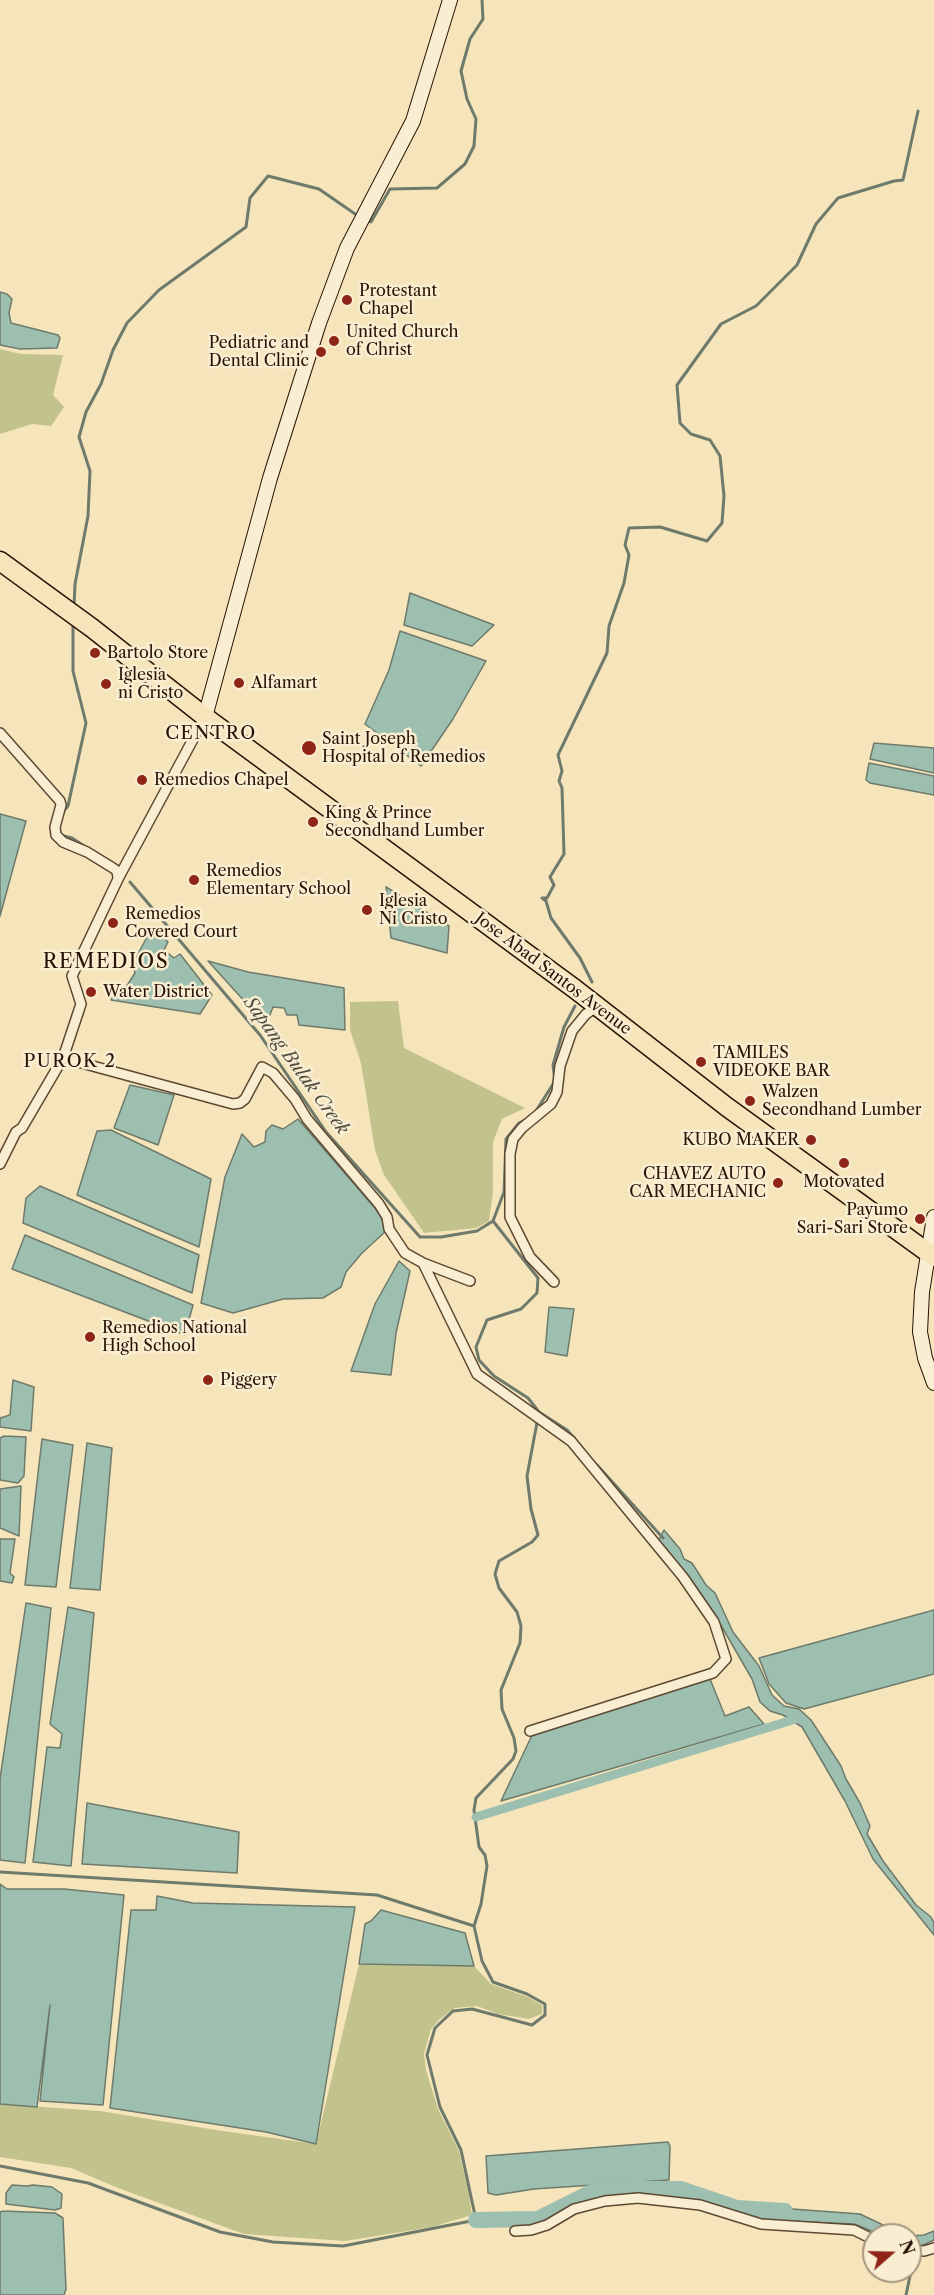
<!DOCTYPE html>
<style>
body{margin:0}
#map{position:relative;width:934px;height:2295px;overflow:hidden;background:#f6e5ba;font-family:"Libre Caslon Text",serif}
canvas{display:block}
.north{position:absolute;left:862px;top:2223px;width:60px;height:60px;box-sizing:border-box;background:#f9eed2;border:2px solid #a59680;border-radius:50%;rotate:70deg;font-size:16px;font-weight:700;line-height:24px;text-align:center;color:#281306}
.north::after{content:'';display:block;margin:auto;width:21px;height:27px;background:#8f2418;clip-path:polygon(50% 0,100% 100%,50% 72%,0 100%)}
</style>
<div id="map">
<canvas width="934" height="2295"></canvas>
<div class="north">N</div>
</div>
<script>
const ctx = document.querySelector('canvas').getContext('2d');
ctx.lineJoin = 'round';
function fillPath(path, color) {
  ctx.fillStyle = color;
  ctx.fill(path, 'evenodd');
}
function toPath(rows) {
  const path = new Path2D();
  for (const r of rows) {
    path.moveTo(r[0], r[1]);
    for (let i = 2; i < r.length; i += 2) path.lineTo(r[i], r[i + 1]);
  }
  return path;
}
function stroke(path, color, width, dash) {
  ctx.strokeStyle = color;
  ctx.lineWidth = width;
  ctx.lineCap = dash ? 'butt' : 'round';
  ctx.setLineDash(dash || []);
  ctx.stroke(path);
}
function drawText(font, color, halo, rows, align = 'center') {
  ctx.font = font + ' "Libre Caslon Text",serif';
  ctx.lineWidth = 5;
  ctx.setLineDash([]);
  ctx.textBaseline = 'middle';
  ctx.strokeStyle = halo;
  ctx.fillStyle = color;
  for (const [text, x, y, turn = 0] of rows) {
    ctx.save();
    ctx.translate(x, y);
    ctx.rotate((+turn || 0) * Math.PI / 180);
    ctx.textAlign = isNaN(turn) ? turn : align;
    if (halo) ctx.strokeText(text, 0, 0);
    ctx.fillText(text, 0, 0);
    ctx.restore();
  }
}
fillPath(toPath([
 [0,349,21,354,63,355,53,395,64,407,51,426,32,424,0,434],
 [398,1001,404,1048,525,1108,502,1119,493,1142,493,1192,489,1221,476,1228,424,1233,384,1175,375,1150,361,1063,350,1030,350,1002],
 [359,1964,474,1966,491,1984,528,1997,542,2005,542,2014,529,2019,498,2014,477,2006,455,2008,440,2019,431,2029,424,2054,426,2070,438,2109,459,2151,468,2189,472,2215,432,2227,345,2241,244,2234,118,2188,71,2168,0,2157,0,2104,100,2111,216,2130,316,2144]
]), '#c2c38c');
const water = toPath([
 [0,292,7,294,12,299,9,313,11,323,58,335,60,338,57,348,20,349,0,345,0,292],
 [410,593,494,625,472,646,404,625,410,593],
 [400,631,486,661,453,719,421,766,365,724,389,670,400,631],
 [874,743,934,748,934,773,870,759,874,743],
 [869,763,934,776,934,795,870,783,866,780,869,763],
 [0,814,26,821,0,916,0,814],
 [386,887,449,926,447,953,391,938,386,887],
 [153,926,168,942,164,950,174,958,180,954,212,995,200,1014,111,1000,112,997,123,992,135,973,133,963,153,926],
 [208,961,248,972,344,988,345,1030,299,1025,297,1015,287,1015,284,1008,273,1007,266,1025,208,961],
 [130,1085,174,1095,158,1145,114,1128,130,1085],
 [298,1119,381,1215,386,1231,362,1253,346,1272,341,1287,323,1298,283,1299,233,1313,201,1303,225,1177,242,1134,254,1147,265,1142,266,1131,272,1125,283,1129,298,1119],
 [111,1130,211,1179,199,1247,77,1195,97,1131,111,1130],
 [40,1186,199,1255,192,1293,23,1223,26,1198,40,1186],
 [25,1235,193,1305,185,1335,12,1269,25,1235],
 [399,1261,410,1271,396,1333,391,1375,351,1371,375,1304,399,1261],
 [549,1307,574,1309,567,1356,545,1352,549,1307],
 [13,1380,34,1387,31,1431,0,1427,0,1418,10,1415,13,1380],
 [4,1436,26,1437,24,1476,18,1483,0,1480,0,1438,4,1436],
 [42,1439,73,1445,56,1587,25,1585,42,1439],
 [87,1443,112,1448,100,1590,70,1588,87,1443],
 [21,1486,19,1536,0,1528,0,1489,21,1486],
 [664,1530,680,1549,684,1559,692,1563,706,1585,715,1593,733,1632,759,1666,772,1695,784,1706,799,1709,811,1720,841,1766,846,1779,860,1803,870,1826,867,1834,883,1861,916,1905,931,1917,934,1923,934,1935,873,1859,845,1801,802,1727,783,1715,770,1711,760,1702,752,1679,715,1615,692,1581,658,1541,664,1530],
 [0,1539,15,1539,10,1573,14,1577,12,1583,0,1581,0,1539],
 [26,1603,51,1608,25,1863,0,1860,0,1779,26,1603],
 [68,1607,94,1613,71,1866,33,1862,47,1747,60,1748,62,1734,50,1724,68,1607],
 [934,1610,934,1674,804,1709,786,1703,769,1684,759,1658,934,1610],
 [710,1679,725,1716,749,1707,764,1724,501,1801,533,1733,710,1679],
 [87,1803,239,1832,237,1873,82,1864,87,1803],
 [0,1884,7,1889,64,1889,124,1895,103,2105,40,2101,50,2005,37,2107,0,2104,0,1884],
 [157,1896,193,1903,355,1907,316,2144,266,2132,110,2108,131,1910,156,1910,157,1896],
 [381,1910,465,1933,474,1966,359,1964,365,1924,371,1921,381,1910],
 [668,2142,670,2146,669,2180,534,2189,496,2195,488,2193,486,2156,668,2142],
 [12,2185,27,2186,33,2185,52,2187,62,2194,61,2208,55,2210,6,2204,6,2193,12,2185],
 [765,2207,860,2214,904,2235,882,2235,854,2224,763,2220,765,2207],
 [3,2211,55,2213,63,2218,66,2289,64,2295,0,2295,0,2212,3,2211],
 [934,2231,934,2240,921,2246,910,2245,910,2236,924,2235,934,2231]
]);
fillPath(water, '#9dbfaf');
stroke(water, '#6e7a6b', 1.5);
stroke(toPath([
 [367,220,371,222,390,189,437,188,465,164,474,146,476,119,467,99,461,71,470,39,483,19,482,0],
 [74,607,75,584,88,516,90,471,79,437,86,412,101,384,113,350,127,323,159,290,246,227,250,198,268,176,319,189,358,216],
 [63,812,68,806,86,723,73,671,73,623],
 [60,835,72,838,89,849],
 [130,882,260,1035,326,1132,420,1237,441,1237,477,1231,493,1221,504,1192,506,1139,519,1123,527,1119],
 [592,982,580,958,551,918,546,901,542,898,547,898,554,885,550,877,564,854,562,788,559,781,562,771,558,755,607,653,609,626,624,583,629,555,625,545,629,528,660,527,707,541,722,523,724,496,720,456,710,440,691,434,680,423,677,385,721,324,756,306,797,265,816,224,838,198,894,181,903,180,918,111],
 [536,1111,555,1081,553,1065,564,1027,575,1006],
 [493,1221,538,1278,537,1293,521,1309,487,1320,476,1347,479,1360,494,1376,528,1398,539,1412,567,1430,575,1439],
 [597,1465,663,1538],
 [0,1872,377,1895,474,1926],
 [0,2166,88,2183,220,2232,273,2242,343,2246,476,2220,461,2150,440,2107,427,2055,435,2028,453,2011,472,2009,532,2025,545,2015,545,2004,527,1994,493,1982,482,1961,474,1926,481,1904,487,1866,485,1855,479,1847,474,1810,476,1798,513,1759,516,1751,514,1738,502,1709,501,1690,520,1643,521,1626,517,1612,499,1588,495,1574,499,1561,532,1542,538,1535,531,1509,527,1476,539,1412],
 [906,2295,915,2252]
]), '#6e7a6b', 3);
stroke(toPath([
 [476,1817,799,1718]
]), '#9dbfaf', 9);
stroke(toPath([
 [476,2220,538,2219,592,2192,633,2189,681,2189,737,2208,785,2211]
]), '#9dbfaf', 16);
const street = toPath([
 [0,733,60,801,61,805,55,827,56,835,63,842,87,852,113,868,117,871,118,878],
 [63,1058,233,1104,240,1103,245,1099,262,1067,273,1073,295,1099,307,1119,379,1204,387,1217,389,1229,405,1253,423,1263,470,1281],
 [0,1164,16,1132,22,1128,63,1058,81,1004,72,976,119,877,205,717],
 [423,1263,477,1374,571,1441,683,1577,714,1622,726,1659,713,1673,530,1731],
 [554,1282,530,1257,510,1217,510,1154,513,1139,522,1128,551,1104,557,1092,560,1066,572,1031,586,1014,597,1007],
 [515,2231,531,2230,547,2225,574,2209,605,2201,638,2198,700,2205,761,2224,854,2230,874,2240],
 [910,2250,924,2251,934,2248]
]);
const secondary = toPath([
 [205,717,270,478,319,323,347,248,413,121,450,0],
 [934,1217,922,1292,920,1332,925,1358,934,1383]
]);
const highway = toPath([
 [0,561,92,628,209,720,575,989,727,1107,934,1257]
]);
stroke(street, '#5c4833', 12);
stroke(secondary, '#281306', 16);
stroke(highway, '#281306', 21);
stroke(street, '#f9eed2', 9);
stroke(secondary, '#f9eed2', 14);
stroke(highway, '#f6e5ba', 18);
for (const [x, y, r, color] of [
 [347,300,6,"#8f2418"],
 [334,341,6,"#8f2418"],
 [321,352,6,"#8f2418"],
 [95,653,6,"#8f2418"],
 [239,683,6,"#8f2418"],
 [106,684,6,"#8f2418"],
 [309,748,8,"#8f2418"],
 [142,780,6,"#8f2418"],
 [313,822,6,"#8f2418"],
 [194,880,6,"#8f2418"],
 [367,910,6,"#8f2418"],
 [113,923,6,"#8f2418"],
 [91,992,6,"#8f2418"],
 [701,1062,6,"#8f2418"],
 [750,1101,6,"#8f2418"],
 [811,1140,6,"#8f2418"],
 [844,1163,6,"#8f2418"],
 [778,1183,6,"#8f2418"],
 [920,1219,6,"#8f2418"],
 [90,1337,6,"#8f2418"],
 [208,1380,6,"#8f2418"]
]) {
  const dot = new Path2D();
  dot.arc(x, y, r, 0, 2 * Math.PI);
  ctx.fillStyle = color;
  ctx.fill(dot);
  stroke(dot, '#f9eed2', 2);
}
drawText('16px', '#281306', '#f9eed2', [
 ["Protestant",359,291],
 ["Chapel",359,309],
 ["United Church",346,332],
 ["of Christ",346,350],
 ["Pediatric and",309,343,"right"],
 ["Dental Clinic",309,361,"right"],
 ["Bartolo Store",107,653],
 ["Iglesia",118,675],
 ["ni Cristo",118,693],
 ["Alfamart",251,683],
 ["Saint Joseph",322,739],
 ["Hospital of Remedios",322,757],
 ["Remedios Chapel",154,780],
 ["King & Prince",325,813],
 ["Secondhand Lumber",325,831],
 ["Remedios",206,871],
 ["Elementary School",206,889],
 ["Iglesia",379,901],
 ["Ni Cristo",379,919],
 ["Remedios",125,914],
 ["Covered Court",125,932],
 ["Water District",103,992],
 ["TAMILES",713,1053],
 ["VIDEOKE BAR",713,1071],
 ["Walzen",762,1092],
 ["Secondhand Lumber",762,1110],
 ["KUBO MAKER",799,1140,"right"],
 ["CHAVEZ AUTO",766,1174,"right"],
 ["CAR MECHANIC",766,1192,"right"],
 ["Motovated",844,1182,"center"],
 ["Payumo",908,1210,"right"],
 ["Sari-Sari Store",908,1228,"right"],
 ["Remedios National",102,1328],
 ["High School",102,1346],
 ["Piggery",220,1380]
], 'left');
drawText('16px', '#281306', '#f9eed2', [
 ["Jose Abad Santos Avenue",553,974,37]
]);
ctx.letterSpacing = '1.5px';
drawText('18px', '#281306', '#f9eed2', [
 ["CENTRO",211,734],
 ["PUROK 2",70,1062]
]);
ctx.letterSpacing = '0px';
drawText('italic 18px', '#514f41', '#f9eed2', [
 ["Sapang Bulak Creek",296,1066,54]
]);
ctx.letterSpacing = '1.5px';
drawText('20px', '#281306', '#f9eed2', [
 ["REMEDIOS",106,962]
]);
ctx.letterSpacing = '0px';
</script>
